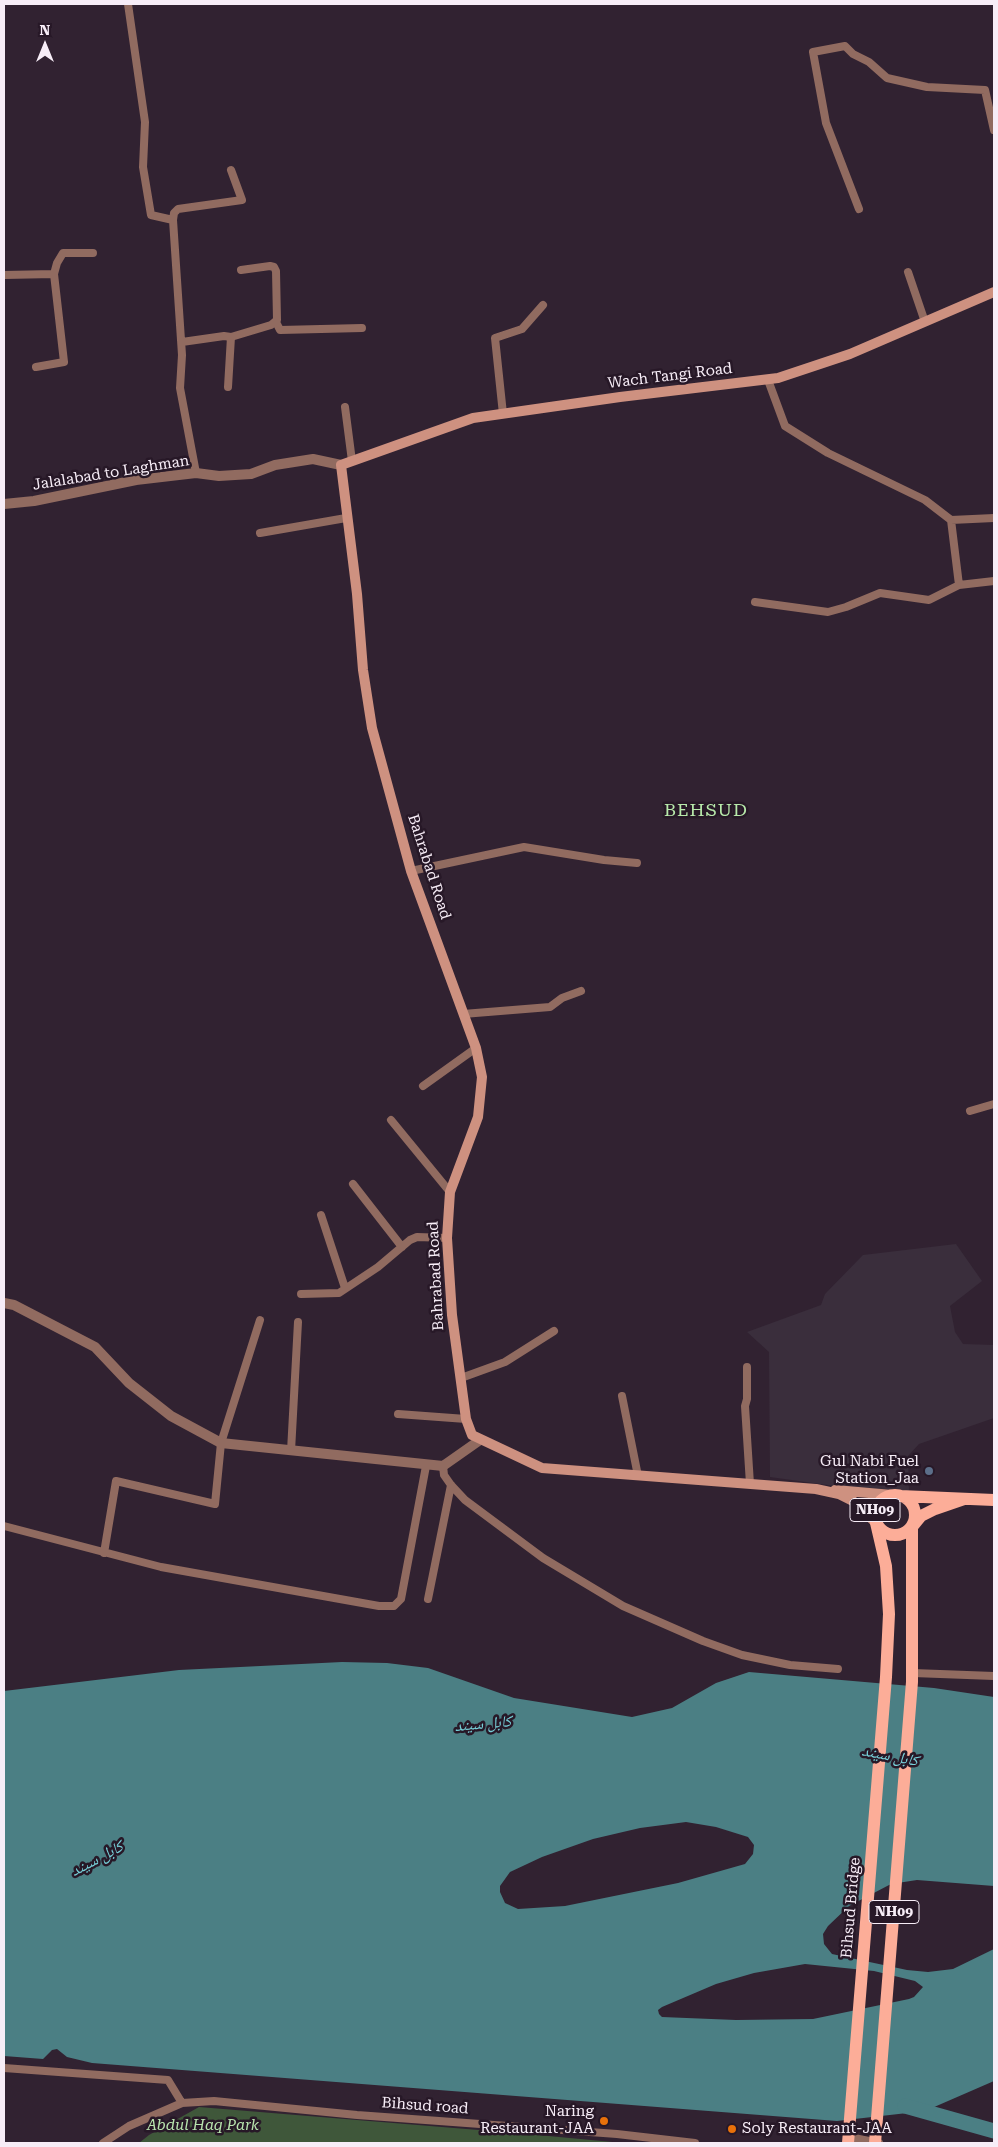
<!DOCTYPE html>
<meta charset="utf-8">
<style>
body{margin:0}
#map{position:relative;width:998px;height:2147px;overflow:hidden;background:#312231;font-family:"Roboto Serif",serif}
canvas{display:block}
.frame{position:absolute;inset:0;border:5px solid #f7edf7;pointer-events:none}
.north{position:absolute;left:20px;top:20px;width:50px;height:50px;-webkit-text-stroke:4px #271827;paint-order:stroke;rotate:0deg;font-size:14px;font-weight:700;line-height:20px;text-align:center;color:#f7edf7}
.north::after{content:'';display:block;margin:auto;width:18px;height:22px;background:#f7edf7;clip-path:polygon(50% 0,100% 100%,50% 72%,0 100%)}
</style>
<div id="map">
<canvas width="998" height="2147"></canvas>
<div class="frame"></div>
<div class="north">N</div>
</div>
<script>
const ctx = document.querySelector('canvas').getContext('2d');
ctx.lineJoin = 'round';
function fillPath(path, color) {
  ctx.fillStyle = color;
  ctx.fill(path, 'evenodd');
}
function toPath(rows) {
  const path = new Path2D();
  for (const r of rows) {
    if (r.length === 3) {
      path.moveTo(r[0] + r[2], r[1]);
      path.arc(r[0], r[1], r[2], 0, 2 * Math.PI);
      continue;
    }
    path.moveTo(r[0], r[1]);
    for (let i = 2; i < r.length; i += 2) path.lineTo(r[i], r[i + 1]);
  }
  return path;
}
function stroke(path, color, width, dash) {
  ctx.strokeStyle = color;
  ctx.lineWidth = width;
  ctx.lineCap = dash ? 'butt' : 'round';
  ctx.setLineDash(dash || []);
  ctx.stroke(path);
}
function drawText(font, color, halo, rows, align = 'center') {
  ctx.font = font + ' "Roboto Serif","Noto Naskh Arabic",serif';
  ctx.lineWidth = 5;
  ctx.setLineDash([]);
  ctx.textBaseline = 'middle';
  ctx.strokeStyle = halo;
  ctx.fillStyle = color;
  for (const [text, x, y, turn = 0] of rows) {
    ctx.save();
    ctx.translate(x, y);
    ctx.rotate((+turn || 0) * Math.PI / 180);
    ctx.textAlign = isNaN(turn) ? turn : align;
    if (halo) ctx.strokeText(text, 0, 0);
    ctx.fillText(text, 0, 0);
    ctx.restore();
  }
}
fillPath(toPath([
 [956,1244,982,1281,950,1306,955,1332,963,1344,994,1345,994,1418,919,1444,908,1456,909,1492,856,1489,770,1477,769,1352,747,1332,821,1305,825,1294,863,1255]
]), '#3a2e3c');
fillPath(toPath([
 [199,2107,527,2134,623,2143,139,2143,149,2135]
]), '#3f573a');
fillPath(toPath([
 [342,1662,387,1663,428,1668,514,1698,632,1717,672,1708,716,1683,749,1672,934,1688,994,1697,994,1886,917,1880,891,1884,849,1906,828,1926,823,1934,824,1944,832,1954,907,1970,928,1972,953,1969,994,1949,994,2081,925,2111,837,2121,92,2063,67,2057,57,2049,52,2050,43,2059,4,2056,4,1691,179,1670],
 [686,1822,716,1827,748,1837,754,1845,753,1854,745,1864,678,1883,565,1906,518,1909,505,1903,500,1892,500,1886,510,1872,542,1857,593,1839,640,1828],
 [805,1964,874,1971,915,1981,923,1987,914,1997,909,1999,813,2019,736,2020,662,2017,659,2014,658,2010,662,2007,716,1984,754,1973]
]), '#4b7f84');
stroke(toPath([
 [905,2106,994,2131]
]), '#4b7f84', 15);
stroke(toPath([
 [128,4,145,122,143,167,151,215,173,220,182,355,180,388,196,473],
 [859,209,826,123,813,52,845,46,853,54,869,62,887,78,927,87,985,90,994,130],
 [173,220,174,213,178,209,242,200,231,170],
 [908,272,925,322],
 [4,275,54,274],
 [276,322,280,330,362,328],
 [231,337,271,325,277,320,276,271,274,267,270,266,241,270],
 [182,342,224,336,231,337,228,387],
 [36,367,64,362,54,274,57,263,63,253,93,253],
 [768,380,785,426,828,453,925,500,951,520,959,585,994,581],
 [345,407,352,461],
 [503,414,495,338,522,329,543,305],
 [951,520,994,518],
 [260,533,346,518],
 [755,602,828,612,846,607,880,593,929,600,959,585],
 [411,871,524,847,604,860,637,863],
 [463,1014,550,1007,562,998,581,991],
 [423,1086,476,1048],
 [970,1111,994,1104],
 [391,1120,450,1192],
 [353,1184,402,1247],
 [321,1215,345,1288],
 [301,1294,339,1293,378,1267,410,1240,417,1237,447,1238],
 [747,1367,747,1399,745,1406,750,1484],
 [461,1378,505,1362,554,1331],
 [622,1396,638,1476],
 [398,1414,466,1419],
 [291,1451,298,1322],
 [443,1466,444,1475,451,1485,465,1500,543,1558,623,1606,703,1641,742,1655,790,1665,838,1669],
 [4,1526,161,1567,379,1606,394,1606,401,1599,426,1466],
 [104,1553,116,1481,215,1504,221,1443,260,1320],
 [428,1599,451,1485],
 [913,1673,994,1676],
 [4,2068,168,2080,182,2103,129,2126,103,2143],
 [182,2103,214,2101,357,2115,617,2134,695,2143],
 [849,2137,879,2143]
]), '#916b60', 8);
stroke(toPath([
 [4,504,34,501,136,480,196,473,219,476,251,474,275,465,313,459,341,465],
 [4,1303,14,1305,95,1347,129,1383,171,1416,221,1443,443,1466,480,1440]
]), '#916b60', 10);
stroke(toPath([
 [835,1490,892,1495],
 [876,1523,853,1501,839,1494,816,1489,542,1468,472,1435,466,1419,452,1315,447,1238,450,1192,478,1117,482,1077,476,1048,411,871,372,728,363,670,357,594,341,465,473,418,620,397,778,378,850,354,994,292]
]), '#ce9180', 10);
stroke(toPath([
 [895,1515,20],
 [900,1496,994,1500],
 [848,2143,886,1677,889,1614,886,1566,876,1523],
 [875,2143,912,1682,912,1527,921,1516,935,1509,964,1499]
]), '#fcad98', 12);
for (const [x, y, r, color] of [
 [929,1471,5,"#5c6f8a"],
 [604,2121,5,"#e8710a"],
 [732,2129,5,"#e8710a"]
]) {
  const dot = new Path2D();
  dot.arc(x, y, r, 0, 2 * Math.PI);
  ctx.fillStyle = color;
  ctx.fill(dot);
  stroke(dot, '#271827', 2);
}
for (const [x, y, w] of [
 [875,1510,50],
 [894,1912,50]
]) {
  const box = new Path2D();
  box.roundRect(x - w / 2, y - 11.5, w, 23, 4);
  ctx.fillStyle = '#271827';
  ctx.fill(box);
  stroke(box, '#f7edf7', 1);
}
drawText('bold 14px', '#f7edf7', null, [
 ["NH09",875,1510],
 ["NH09",894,1912]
]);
drawText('15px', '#f7edf7', '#271827', [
 ["Wach Tangi Road",670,376,-7],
 ["Jalalabad to Laghman",111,473,-9],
 ["Bahrabad Road",429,867,72],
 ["Bahrabad Road",436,1276,-93],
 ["Bihsud Bridge",851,1908,-85],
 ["Bihsud road",425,2106,4]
]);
drawText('15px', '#f7edf7', '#271827', [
 ["Gul Nabi Fuel",919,1462],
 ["Station_Jaa",919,1479],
 ["Naring",594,2112],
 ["Restaurant-JAA",594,2129],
 ["Soly Restaurant-JAA",742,2129,"left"]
], 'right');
drawText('italic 15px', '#b8e4ae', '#271827', [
 ["Abdul Haq Park",203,2126]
]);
drawText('italic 16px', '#77cfd8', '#271827', [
 ["کابل سيند",483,1724,-5],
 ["کابل سيند",890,1756,11],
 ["کابل سيند",97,1859,-28]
]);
ctx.letterSpacing = '1px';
drawText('18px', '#b8eaab', '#271827', [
 ["BEHSUD",706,811]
]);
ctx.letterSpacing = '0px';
</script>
